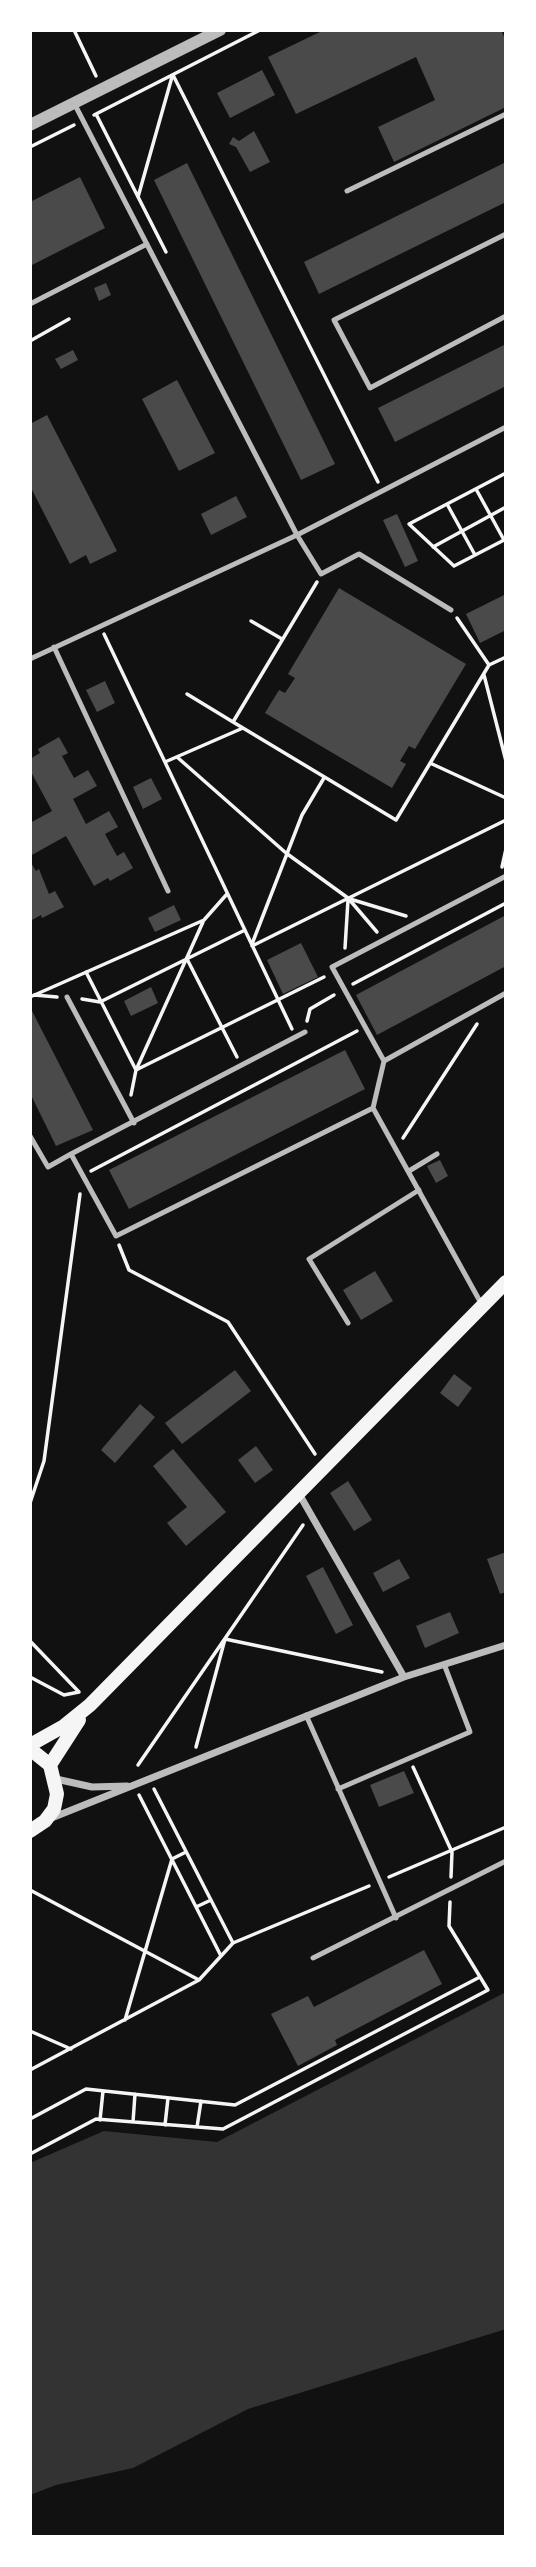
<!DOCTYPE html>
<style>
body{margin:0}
#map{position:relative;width:536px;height:2567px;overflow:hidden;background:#111;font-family:"Exo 2",sans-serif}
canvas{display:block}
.frame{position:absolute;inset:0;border:32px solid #fff;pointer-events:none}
</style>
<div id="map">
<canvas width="536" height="2567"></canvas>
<div class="frame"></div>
</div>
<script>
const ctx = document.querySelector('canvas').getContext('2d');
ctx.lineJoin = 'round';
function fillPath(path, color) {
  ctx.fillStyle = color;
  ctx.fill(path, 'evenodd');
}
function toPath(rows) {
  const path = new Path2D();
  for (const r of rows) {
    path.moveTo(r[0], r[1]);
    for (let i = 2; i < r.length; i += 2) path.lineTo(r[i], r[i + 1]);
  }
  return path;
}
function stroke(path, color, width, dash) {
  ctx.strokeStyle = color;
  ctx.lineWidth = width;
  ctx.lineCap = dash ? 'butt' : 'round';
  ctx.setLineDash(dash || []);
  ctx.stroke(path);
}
fillPath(toPath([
 [506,1992,506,2329,248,2409,133,2468,56,2485,30,2495,30,2163,104,2131,217,2142]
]), '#333');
fillPath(toPath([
 [324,30,501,30,506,41,506,107,394,162,378,127,435,100,416,57,296,114,268,57],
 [262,70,275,95,230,118,217,93],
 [254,131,270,162,250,172,236,147,229,144,233,137,239,141],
 [506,162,506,202,319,294,304,262],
 [187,163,335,464,301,480,154,180],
 [80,177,105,228,30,266,30,202],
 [106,283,111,295,99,301,94,288],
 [506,344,506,386,395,442,378,408],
 [73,350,78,360,61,369,55,359],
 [177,380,215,453,179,471,142,399],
 [47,415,117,551,90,564,86,555,70,564,30,486,30,424],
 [236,496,247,517,211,535,201,514],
 [397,514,418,561,405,567,383,520],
 [339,588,466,664,415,749,409,746,400,761,406,764,392,788,265,713,279,690,285,693,295,678,288,674],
 [506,594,506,630,480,643,466,614],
 [105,681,115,703,97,712,86,690],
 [59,737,68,753,62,756,74,778,88,770,97,786,73,799,86,824,109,811,118,827,105,834,117,856,124,852,133,868,110,881,108,878,94,886,66,836,30,856,30,823,52,811,30,770,30,759,40,753,38,749],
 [151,778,162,799,143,809,133,787],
 [30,861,36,871,39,869,49,894,55,891,64,907,42,918,41,915,30,921],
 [174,905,181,920,155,932,148,918],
 [506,915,506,966,377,1035,356,995],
 [301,943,318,977,283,994,267,960],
 [151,987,158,1003,131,1016,124,1001],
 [30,1007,93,1130,56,1146,30,1093],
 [345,1050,365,1089,129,1209,109,1170],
 [440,1160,448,1176,436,1183,427,1166],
 [375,1271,393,1301,361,1320,343,1290],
 [235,1370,251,1391,182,1444,165,1423],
 [454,1374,472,1388,458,1407,440,1393],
 [140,1404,155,1417,115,1463,101,1450],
 [256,1446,273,1470,255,1483,238,1460],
 [173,1449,226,1512,186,1546,167,1523,187,1507,153,1466],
 [348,1481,372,1520,354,1531,330,1493],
 [506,1552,506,1592,500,1594,487,1559],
 [399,1559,410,1578,383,1592,373,1573],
 [323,1567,353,1625,336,1634,306,1576],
 [450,1612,459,1633,425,1648,416,1626],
 [404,1771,414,1793,379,1807,370,1785],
 [424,1950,442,1984,335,2040,337,2045,298,2066,271,2014,308,1996,314,2007]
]), '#4a4a4a');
stroke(toPath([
 [74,30,96,76],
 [173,75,378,482],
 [96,114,166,252],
 [94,115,260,30],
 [30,147,74,125],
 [138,197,172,77],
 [30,341,69,319],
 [506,473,409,524,454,566,506,539],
 [476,489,504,540],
 [447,504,475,555],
 [433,547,506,507],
 [317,582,233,722,396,820,489,665,457,618],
 [251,621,282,639],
 [104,634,292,1029],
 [489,665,506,657],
 [484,675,506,761],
 [187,694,233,722],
 [177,757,286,853,348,898,377,932],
 [165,762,243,728],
 [430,763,506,798],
 [502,867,506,849],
 [350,899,406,916],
 [252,944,302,815,324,778],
 [252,946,506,820],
 [345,948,348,900],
 [187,959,237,1057],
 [86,972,136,1070,324,977],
 [353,984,506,903],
 [34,995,57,997],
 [30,997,204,920,227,894],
 [82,999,100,1002,245,930],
 [307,1021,310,1009,334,995],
 [131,1095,136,1070,203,922],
 [403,1138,477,1024],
 [91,1171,357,1031],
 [119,1245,129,1270,228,1322,315,1454],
 [30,1503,44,1461,80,1194],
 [30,1641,79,1692],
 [30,1677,64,1695,79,1692],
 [196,1747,225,1639,382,1672],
 [138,1765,303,1525],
 [413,1767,452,1852,451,1877],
 [154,1789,233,1943],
 [139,1795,221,1956],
 [389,1877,506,1827],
 [30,1890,199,1980],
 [196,1907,211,1900],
 [125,2020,172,1859,186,1852],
 [30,2031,71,2049],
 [30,2070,199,1980,233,1943,369,1886],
 [30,2119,86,2089,235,2105,478,1978],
 [100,2120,103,2091],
 [133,2122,135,2094],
 [165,2125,168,2098],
 [197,2127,201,2101],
 [30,2154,96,2119,223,2129,488,1990,449,1926,450,1902]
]), '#f5f5f5', 3.5);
stroke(toPath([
 [347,191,506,114],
 [506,234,334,320,370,388,506,316],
 [30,304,147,244],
 [451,610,359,554,321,574,297,535,506,427],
 [54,647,168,891],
 [30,659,297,535,74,103],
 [67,997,134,1123],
 [305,1032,71,1154,116,1236,373,1108],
 [384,1061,332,967,506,876],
 [30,1136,48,1167,71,1154],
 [409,1171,437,1154],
 [482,1305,373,1108,384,1061,506,993],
 [348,1323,309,1259,419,1190],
 [306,1715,396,1918],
 [338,1789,470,1732,444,1664],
 [313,1958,506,1861]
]), '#bcbcbc', 5);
stroke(toPath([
 [298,1492,404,1677],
 [56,1779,92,1787,127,1786],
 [49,1819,404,1677,506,1645]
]), '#bcbcbc', 7);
stroke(toPath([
 [30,125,220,30]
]), '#bcbcbc', 12);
stroke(toPath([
 [30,1745,64,1726,90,1705,506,1282],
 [30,1749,50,1765,57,1794,54,1809,45,1821,30,1831],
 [50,1765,79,1720]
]), '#f5f5f5', 14);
</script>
